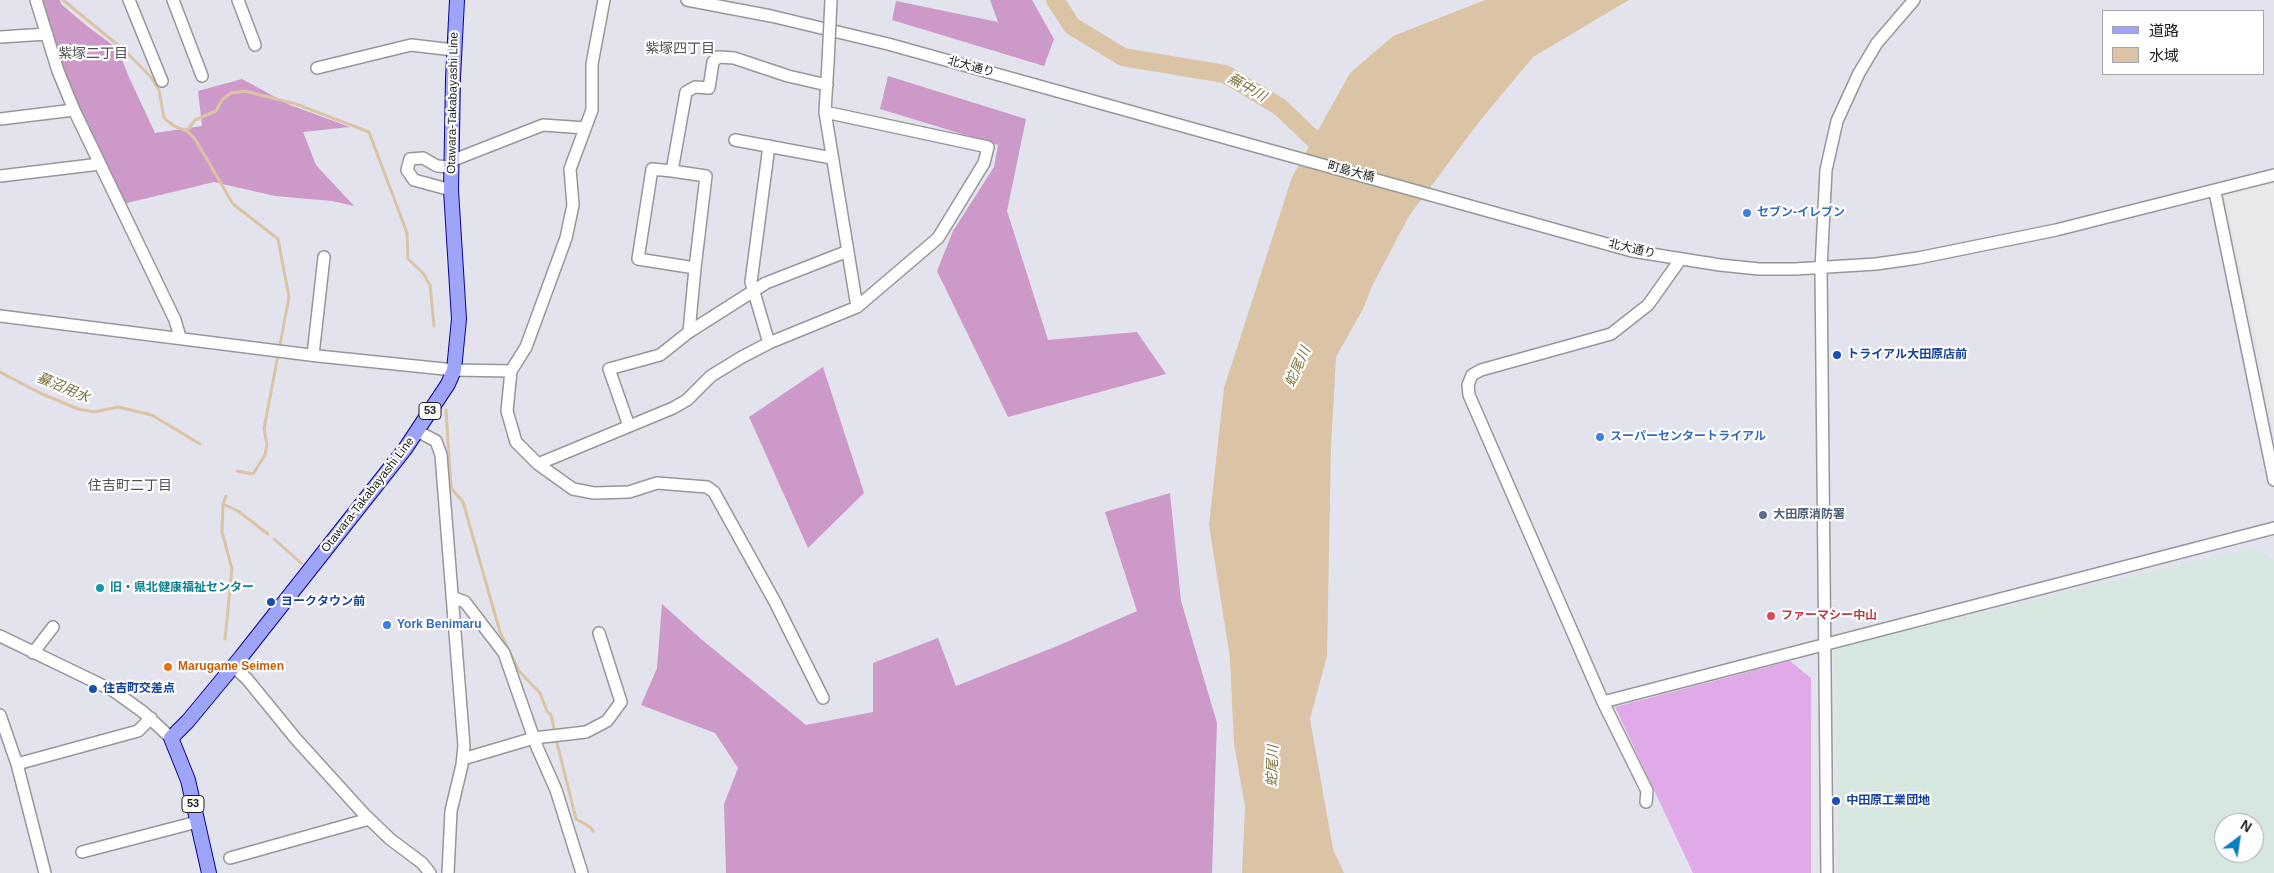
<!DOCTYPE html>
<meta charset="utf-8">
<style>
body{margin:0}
#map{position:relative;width:2274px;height:873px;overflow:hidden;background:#e3e3ee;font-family:Arial,"Noto Sans JP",sans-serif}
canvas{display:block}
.legend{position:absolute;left:2102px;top:10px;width:162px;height:65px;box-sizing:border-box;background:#fff;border:1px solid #a5a5a5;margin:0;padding:6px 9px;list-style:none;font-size:15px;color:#1d1d1d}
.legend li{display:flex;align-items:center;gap:10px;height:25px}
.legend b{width:25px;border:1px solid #a5a5a5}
.north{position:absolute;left:2214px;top:813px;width:50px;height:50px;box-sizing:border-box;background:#fff;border:1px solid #a5a5a5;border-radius:50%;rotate:31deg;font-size:14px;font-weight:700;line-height:20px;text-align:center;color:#1d1d1d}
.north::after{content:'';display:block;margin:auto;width:18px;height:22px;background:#077ec2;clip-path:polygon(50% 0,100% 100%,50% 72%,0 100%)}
</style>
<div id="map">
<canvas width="2274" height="873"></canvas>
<ul class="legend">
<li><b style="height:6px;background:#9ea4f8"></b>道路</li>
<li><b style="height:14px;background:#dac4a5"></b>水域</li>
</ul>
<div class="north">N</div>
</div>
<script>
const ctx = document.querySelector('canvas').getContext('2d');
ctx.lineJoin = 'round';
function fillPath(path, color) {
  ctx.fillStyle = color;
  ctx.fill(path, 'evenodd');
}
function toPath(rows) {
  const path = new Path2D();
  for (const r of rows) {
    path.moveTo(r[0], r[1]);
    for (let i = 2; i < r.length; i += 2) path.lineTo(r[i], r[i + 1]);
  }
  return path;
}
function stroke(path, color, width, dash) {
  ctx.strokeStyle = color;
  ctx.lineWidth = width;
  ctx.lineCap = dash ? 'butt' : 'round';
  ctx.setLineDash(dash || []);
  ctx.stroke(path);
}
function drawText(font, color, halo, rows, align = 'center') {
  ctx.font = font + ' Arial,"Noto Sans JP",sans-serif';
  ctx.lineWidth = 4.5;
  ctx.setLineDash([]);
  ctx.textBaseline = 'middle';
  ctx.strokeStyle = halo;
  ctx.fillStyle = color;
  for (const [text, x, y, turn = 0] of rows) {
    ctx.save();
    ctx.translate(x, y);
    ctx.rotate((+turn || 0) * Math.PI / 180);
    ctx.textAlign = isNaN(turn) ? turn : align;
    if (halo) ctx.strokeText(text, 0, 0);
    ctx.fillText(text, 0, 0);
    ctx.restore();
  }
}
fillPath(toPath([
 [2253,548,2274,560,2274,873,1838,873,1835,648],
 [2224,823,2254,823,2254,853,2224,853]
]), '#d5e7df');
fillPath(toPath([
 [1790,661,1811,678,1811,873,1693,873,1615,707]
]), '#dfaae7');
fillPath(toPath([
 [40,0,60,0,61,4,87,26,118,49,128,75,155,133,202,126,198,91,242,79,290,105,350,127,303,132,316,165,354,206,332,201,275,196,214,182,123,204,76,109],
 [990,0,1032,0,1054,39,1044,66,892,20,896,1,998,22],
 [888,76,1026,119,1007,211,1048,340,1137,332,1166,374,1008,417,937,271,953,231,994,167,998,145,880,109],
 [823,367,864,493,808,548,749,417],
 [1170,493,1181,601,1217,723,1212,873,726,873,724,804,738,768,715,733,641,705,657,668,662,604,701,639,806,725,873,712,873,663,938,638,956,686,1055,647,1137,611,1105,512]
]), '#cc99c8');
fillPath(toPath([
 [2274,184,2274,427,2225,196]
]), '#e9e9e9');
fillPath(toPath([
 [1485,0,1629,0,1533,57,1479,122,1409,216,1372,286,1363,309,1336,357,1331,448,1327,656,1310,719,1333,849,1344,873,1242,873,1245,807,1234,744,1230,658,1209,525,1224,388,1292,177,1350,73,1393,36]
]), '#dac4a5');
stroke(toPath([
 [63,0,124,50,150,76,159,90,164,118,174,126,187,131,195,139,233,204,278,239,289,297,264,429,267,445,265,455,253,474,237,471],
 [187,131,195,120,216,111,222,100,231,93,245,91,296,104,369,132,407,233,408,259,423,273,430,285,434,326],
 [0,372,40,393,78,409,94,412,118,407,152,415,200,444],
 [446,410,451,488,463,502,500,632,519,671,540,693,547,711,551,715,555,733],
 [223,504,238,511,268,534],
 [274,539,301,563],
 [225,639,232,569,222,532,223,504,226,496],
 [556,739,576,819,590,827,593,831]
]), '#dac4a5', 3);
stroke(toPath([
 [1055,0,1072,26,1123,57,1225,74,1280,107,1330,155]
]), '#dac4a5', 18);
const minor = toPath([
 [36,0,58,71,74,110,175,320,180,337],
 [129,0,162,81],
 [173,0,202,76],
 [238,0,255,45],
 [687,0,771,16,888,44,1632,251,1720,265,1759,269,1795,269,1876,264,1918,258,2056,230,2274,175],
 [0,37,47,34],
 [828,63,825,112,857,307],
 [317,68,411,45,454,50],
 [0,119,74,110],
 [735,140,832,158],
 [769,146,751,282,769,343],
 [451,161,543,125,585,128],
 [672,171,706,176,695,268],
 [0,176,100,164],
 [451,190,414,180,407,170,410,159,423,158,437,166,451,167],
 [2215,192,2274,480],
 [0,316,318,356,454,370,511,371,507,411,516,442,538,464,573,489,594,493,629,492,657,483,707,487,714,492,775,602,823,698],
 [689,332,695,268,638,259,652,169,672,171,686,92,695,87,709,88,713,62,718,57,734,58,788,76,827,85],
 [313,355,324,257],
 [511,371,526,347,566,238,573,205,570,169,592,110,592,64,604,0],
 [629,426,609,369,660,355,689,332,766,283,848,251],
 [417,431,436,441,441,455,464,746,462,765,451,811,448,873],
 [538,464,673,408,687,400,711,376,742,357,769,343,857,307,938,238,984,163,988,147,825,112],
 [452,597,465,602,504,653,537,747,556,790,582,873],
 [0,636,114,691,143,712,171,738],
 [33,653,53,627],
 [233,666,247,679,296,739,364,814,390,839,422,863,430,873],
 [1603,702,2274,528],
 [0,715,17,764,45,873],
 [463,759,534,738,586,732,607,721,621,702,599,633],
 [17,764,138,731,151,718],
 [1646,802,1647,791,1603,702,1469,395,1468,385,1472,375,1481,370,1611,334,1648,305,1680,260],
 [82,852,197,822],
 [230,858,369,819],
 [1827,873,1821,268,1826,170,1837,121,1859,73,1877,43,1914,0]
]);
const major = toPath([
 [209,873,188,780,171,738,188,721,241,657,405,449,448,384,454,370,459,319,451,190,453,78,457,0]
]);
stroke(minor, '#979797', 14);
stroke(major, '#0a0690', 16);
stroke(minor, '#fff', 11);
stroke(major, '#9ea4f8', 14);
const minorBridge = toPath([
 [828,63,831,0]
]);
stroke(minorBridge, '#979797', 14, []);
stroke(minorBridge, '#fff', 11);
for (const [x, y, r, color] of [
 [1747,213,5,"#3f7fe0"],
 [1837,355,5,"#1a4fb4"],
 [1600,437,5,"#3f7fe0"],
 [1763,515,5,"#5c6f8a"],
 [100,588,5,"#0f9aa8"],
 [271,602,5,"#1a4fb4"],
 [1771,616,5,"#e0444e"],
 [387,625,5,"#3f7fe0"],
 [168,667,5,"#e8710a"],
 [93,689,5,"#1a4fb4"],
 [1836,801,5,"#1a4fb4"]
]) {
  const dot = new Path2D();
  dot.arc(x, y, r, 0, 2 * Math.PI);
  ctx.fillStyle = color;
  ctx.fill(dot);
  stroke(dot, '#fff', 2);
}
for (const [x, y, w] of [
 [430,411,22],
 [193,804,22]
]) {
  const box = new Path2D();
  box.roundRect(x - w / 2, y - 8.5, w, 17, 4);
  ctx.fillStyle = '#fff';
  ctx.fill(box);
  stroke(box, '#1d1d1d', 1);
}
drawText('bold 11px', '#1d1d1d', null, [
 ["53",430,411],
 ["53",193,804]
]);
drawText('12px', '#1d1d1d', '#fff', [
 ["北大通り",971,67,15],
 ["Otawara-Takabayashi Line",453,103,-89],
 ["町島大橋",1351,172,15],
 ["北大通り",1632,249,13],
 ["Otawara-Takabayashi Line",368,495,-52]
]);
drawText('bold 12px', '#366cbe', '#fff', [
 ["セブン-イレブン",1757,213],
 ["スーパーセンタートライアル",1610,437],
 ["York Benimaru",397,625]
], 'left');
drawText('bold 12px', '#164399', '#fff', [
 ["トライアル大田原店前",1847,355],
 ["ヨークタウン前",281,602],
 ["住吉町交差点",103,689],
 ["中田原工業団地",1846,801]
], 'left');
drawText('bold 12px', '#4e5e75', '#fff', [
 ["大田原消防署",1773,515]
], 'left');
drawText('bold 12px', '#0d838f', '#fff', [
 ["旧・県北健康福祉センター",110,588]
], 'left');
drawText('bold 12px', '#be3a42', '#fff', [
 ["ファーマシー中山",1781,616]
], 'left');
drawText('bold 12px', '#c56008', '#fff', [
 ["Marugame Seimen",178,667]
], 'left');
drawText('14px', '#505050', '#fff', [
 ["紫塚四丁目",680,49],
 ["紫塚二丁目",93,54],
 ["住吉町二丁目",130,486]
]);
drawText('italic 14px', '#7b723b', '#fff', [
 ["蕪中川",1247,88,30],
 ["蛇尾川",1298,367,-66],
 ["蟇沼用水",63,388,23],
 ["蛇尾川",1273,766,-88]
]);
</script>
